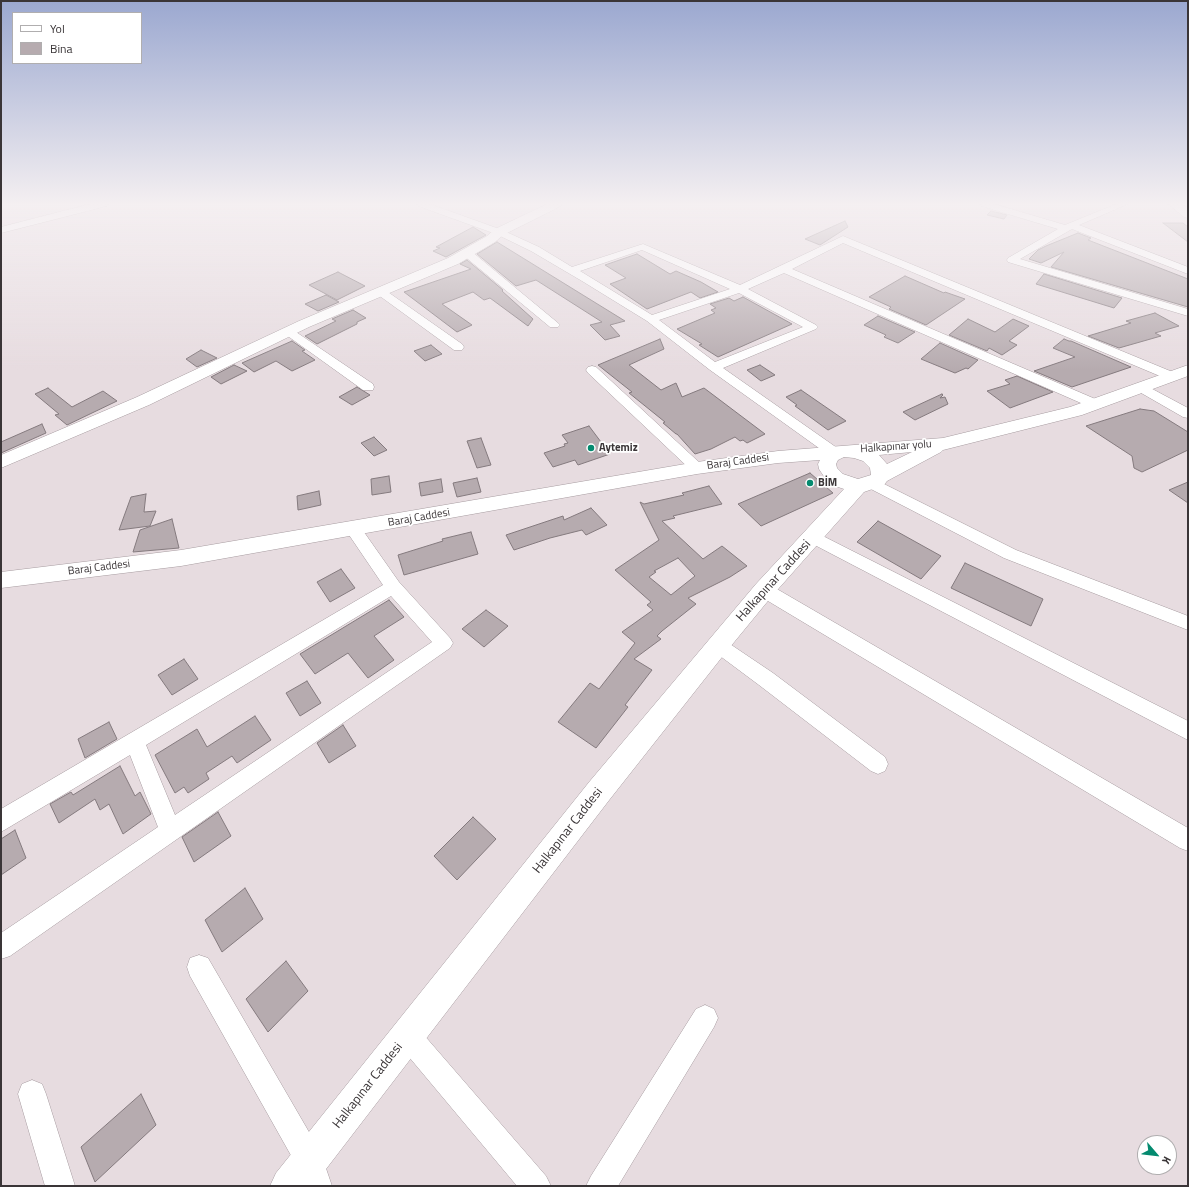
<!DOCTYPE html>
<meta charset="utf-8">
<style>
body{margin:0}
#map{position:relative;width:1189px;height:1187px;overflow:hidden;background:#e7dce0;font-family:"Titillium Web",sans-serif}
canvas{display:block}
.frame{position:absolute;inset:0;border:2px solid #3a3537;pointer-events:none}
.legend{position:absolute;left:12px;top:12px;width:130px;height:52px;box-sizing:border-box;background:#fff;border:1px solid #b0aeaf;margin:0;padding:5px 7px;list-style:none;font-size:12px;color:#3a3537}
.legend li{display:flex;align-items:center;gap:8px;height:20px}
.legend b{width:20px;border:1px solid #b0aeaf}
.north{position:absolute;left:1137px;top:1135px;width:40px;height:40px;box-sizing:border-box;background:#fff;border:1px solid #b0aeaf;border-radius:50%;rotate:118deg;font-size:11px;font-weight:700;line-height:16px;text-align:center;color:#3a3537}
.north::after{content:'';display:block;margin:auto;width:14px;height:18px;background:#048a6f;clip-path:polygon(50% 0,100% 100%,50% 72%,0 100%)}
</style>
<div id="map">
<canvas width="1189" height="1187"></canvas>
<div class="frame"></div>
<ul class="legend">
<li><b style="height:5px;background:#fff"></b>Yol</li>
<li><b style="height:11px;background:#b6abaf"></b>Bina</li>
</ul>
<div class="north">K</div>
</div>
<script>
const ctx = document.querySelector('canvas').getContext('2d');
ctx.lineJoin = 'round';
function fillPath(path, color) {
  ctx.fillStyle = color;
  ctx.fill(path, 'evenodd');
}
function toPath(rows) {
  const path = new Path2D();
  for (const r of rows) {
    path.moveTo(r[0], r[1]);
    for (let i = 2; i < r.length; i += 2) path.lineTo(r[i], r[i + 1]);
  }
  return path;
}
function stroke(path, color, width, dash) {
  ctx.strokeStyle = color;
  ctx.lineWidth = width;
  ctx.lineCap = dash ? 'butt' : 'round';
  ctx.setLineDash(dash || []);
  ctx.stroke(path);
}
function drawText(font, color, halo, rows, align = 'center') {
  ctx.font = font + ' "Titillium Web",sans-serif';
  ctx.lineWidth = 3.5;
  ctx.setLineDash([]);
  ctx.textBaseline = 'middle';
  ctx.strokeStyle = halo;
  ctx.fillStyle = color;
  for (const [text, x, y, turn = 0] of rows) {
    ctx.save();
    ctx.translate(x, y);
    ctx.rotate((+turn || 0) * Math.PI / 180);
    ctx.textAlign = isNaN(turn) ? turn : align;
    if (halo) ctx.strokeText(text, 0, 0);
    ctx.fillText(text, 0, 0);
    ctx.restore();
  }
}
const building = toPath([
 [991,211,1007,215,1004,219,987,215,991,211],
 [845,221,848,227,820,245,805,239,845,221],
 [1163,223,1183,223,1188,227,1188,242,1163,223],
 [473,227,486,235,446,257,433,251,440,248,436,247,473,227],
 [1078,233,1091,238,1088,240,1188,279,1188,307,1051,267,1064,252,1041,263,1029,259,1038,250,1046,246,1078,233],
 [497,242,625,321,610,325,620,336,605,340,590,325,602,322,536,280,516,286,477,254,497,242],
 [637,254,670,274,676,271,701,282,718,292,700,298,691,292,647,309,610,284,626,278,605,265,637,254],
 [467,260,503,290,502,291,533,319,528,326,490,298,484,300,473,292,442,304,472,325,457,332,404,292,471,269,460,264,467,260],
 [338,272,365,286,337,300,309,285,338,272],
 [1044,274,1122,298,1114,308,1036,284,1044,274],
 [905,276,944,293,945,292,965,299,926,325,889,309,891,307,869,297,905,276],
 [326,295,339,302,318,311,305,304,326,295],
 [743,297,792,324,718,357,699,345,702,344,677,329,715,313,711,310,716,308,710,304,729,298,734,301,743,297],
 [353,310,366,318,357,322,357,324,317,344,305,336,336,321,332,319,353,310],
 [1155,313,1179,326,1155,333,1161,336,1119,348,1088,336,1131,323,1126,321,1155,313],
 [878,316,915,332,898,343,884,337,886,335,864,325,878,316],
 [968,319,995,332,1013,319,1029,326,1009,341,1017,345,1002,355,989,348,987,351,949,335,968,319],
 [660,339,664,349,629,365,661,390,676,383,682,397,704,388,765,434,747,443,743,440,740,441,735,437,711,449,695,454,677,434,676,434,663,423,665,422,629,393,632,392,598,365,660,339],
 [1064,339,1069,341,1071,341,1131,367,1072,387,1034,371,1075,357,1053,348,1064,339],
 [292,341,305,350,302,351,315,360,292,371,276,361,254,372,242,363,292,341],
 [940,343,978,360,968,369,966,368,955,373,921,359,940,343],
 [431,345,442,354,425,361,414,351,431,345],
 [201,350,217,358,197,367,186,359,201,350],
 [234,365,247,371,221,384,211,377,234,365],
 [760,365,775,375,761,381,747,370,760,365],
 [1017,376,1053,392,1010,408,987,391,1010,384,1005,380,1017,376],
 [357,387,370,395,352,405,339,397,357,387],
 [48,388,72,407,103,391,117,401,67,425,55,415,59,414,35,394,48,388],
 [801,390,846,421,828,430,795,406,797,405,786,397,801,390],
 [942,394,943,395,940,398,945,397,948,404,915,420,903,412,942,394],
 [1140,409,1154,411,1188,432,1188,450,1142,472,1134,468,1132,456,1086,426,1140,409],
 [42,424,46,433,1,453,1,442,42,424],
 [589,426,610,454,578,465,575,460,553,467,544,453,565,446,564,444,568,443,562,435,589,426],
 [374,437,387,450,374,456,361,443,374,437],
 [481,438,491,465,477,468,467,441,481,438],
 [810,473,833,493,761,526,738,504,810,473],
 [389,476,391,492,372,495,371,479,389,476],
 [477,478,481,492,457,497,453,483,477,478],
 [441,479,443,492,421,496,419,483,441,479],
 [1188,482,1188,503,1169,490,1188,482],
 [709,486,722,504,673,516,675,518,662,521,703,559,722,546,747,566,730,577,688,598,696,604,662,631,657,636,661,639,634,659,652,670,625,705,628,707,596,748,558,722,590,683,599,689,635,643,622,632,653,610,647,605,651,602,615,570,659,540,640,502,644,504,684,495,682,493,709,486],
 [678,558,695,576,671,595,649,577,656,572,654,571,678,558],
 [319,491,321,505,298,510,297,496,319,491],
 [146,494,144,512,156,511,150,526,119,530,131,497,146,494],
 [591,508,607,525,586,535,582,530,550,538,514,550,506,535,563,516,564,520,591,508],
 [172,519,179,548,133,552,140,530,172,519],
 [878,521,941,556,921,579,857,542,878,521],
 [471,532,478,554,404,575,398,555,443,541,442,539,471,532],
 [965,563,1043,599,1031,626,951,588,965,563],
 [341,569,355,588,330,602,317,582,341,569],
 [389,600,404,617,374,636,394,660,368,678,348,653,315,674,300,654,389,600],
 [486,610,508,626,484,647,462,629,486,610],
 [184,659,198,679,172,695,158,675,184,659],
 [307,681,321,703,300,716,286,693,307,681],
 [255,716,271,740,237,763,232,756,206,773,209,779,188,793,184,787,175,793,155,755,197,729,207,747,255,716],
 [109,722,117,739,85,758,78,739,109,722],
 [343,725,356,746,329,763,317,743,343,725],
 [120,766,135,796,140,792,151,814,123,834,109,804,100,810,95,799,59,823,50,804,71,792,73,795,120,766],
 [218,812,231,836,194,862,182,837,218,812],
 [473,817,496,839,457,880,434,856,473,817],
 [15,830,26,858,1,875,1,839,15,830],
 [245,888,263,919,222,952,205,920,245,888],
 [286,961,308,991,268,1032,246,999,286,961],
 [141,1094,156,1125,95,1182,81,1147,141,1094]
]);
fillPath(building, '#b6abaf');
stroke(building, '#847a7e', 1);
const minor = toPath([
 [90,204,108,204,107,206,1,233,1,227,90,204],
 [417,204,430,204,502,230,539,247,572,267,643,244,740,285,843,236,1175,373,1177,376,1175,379,1171,380,1167,379,843,243,792,269,1100,401,1102,404,1100,407,1090,407,784,273,748,289,816,325,818,327,816,329,723,368,840,450,842,453,840,456,835,458,830,456,710,370,647,321,582,281,531,251,496,234,418,206,417,204],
 [642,250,730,289,652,315,580,271,642,250],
 [739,293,803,327,715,362,659,320,739,293],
 [980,204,994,204,1065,225,1116,204,1128,204,1079,225,1188,267,1188,274,1072,229,1020,259,1188,309,1188,316,1008,262,1007,260,1008,258,1058,229,981,206,980,204],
 [467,250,471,251,558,323,560,325,558,327,550,327,463,255,462,253,463,251,467,250],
 [381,289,385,290,462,344,464,347,462,350,454,350,377,294,376,292,377,290,381,289],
 [289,329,293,330,373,384,374,387,373,390,363,390,285,334,283,332,285,330,289,329],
 [592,366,596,367,702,465,704,468,702,471,697,473,692,471,588,373,586,370,588,367,592,366],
 [1141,383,1188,408,1188,418,1183,417,1136,390,1135,387,1136,384,1141,383],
 [872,478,1016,550,1188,616,1188,630,1004,558,867,487,865,483,867,479,872,478],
 [353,523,359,525,399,582,450,638,453,643,450,648,10,956,1,959,1,933,158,827,130,755,1,832,1,809,383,585,345,529,347,525,353,523],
 [391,596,432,642,175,815,146,745,391,596],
 [813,531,1188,721,1188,740,807,541,805,537,807,533,813,531],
 [764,583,770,585,1188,828,1188,851,1180,848,758,595,756,590,758,585,764,583],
 [718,637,724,640,773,673,885,757,888,764,885,771,878,774,871,771,759,685,712,650,709,645,712,640,718,637],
 [199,955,208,958,320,1151,332,1186,302,1186,297,1166,190,976,187,967,190,958,199,955],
 [705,1005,714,1009,718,1018,714,1027,618,1186,586,1186,591,1176,696,1009,705,1005],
 [408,1023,417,1027,546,1176,551,1186,517,1186,399,1045,395,1036,399,1027,408,1023],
 [32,1080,42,1084,46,1094,75,1186,45,1186,18,1094,22,1084,32,1080]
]);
const tertiary = toPath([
 [547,204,563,204,561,206,503,235,495,242,458,264,309,327,149,405,1,468,1,455,137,397,299,321,448,258,487,236,495,229,547,204]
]);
const secondary = toPath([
 [1168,204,1182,204,1188,208,1188,218,1184,217,1168,204],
 [1188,365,1188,376,1082,415,943,450,941,452,887,481,884,485,864,492,772,596,726,652,610,799,313,1186,270,1186,276,1173,590,781,756,584,844,489,829,484,819,469,818,464,820,460,778,463,697,474,181,566,1,588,1,572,181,550,697,462,778,451,943,438,1070,407,1188,365],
 [912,452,887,464,879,455,912,452],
 [844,457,854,458,863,461,870,468,871,475,858,479,843,474,837,468,836,464,838,460,844,457]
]);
stroke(minor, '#a79ca0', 1);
stroke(tertiary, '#a79ca0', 1);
stroke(secondary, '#a79ca0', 1);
fillPath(minor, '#fff');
fillPath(tertiary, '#fff');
fillPath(secondary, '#fff');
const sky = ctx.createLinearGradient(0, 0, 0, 370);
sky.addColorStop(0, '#9ba8d0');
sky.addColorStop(0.55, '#f4eff1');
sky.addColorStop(1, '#f4eff100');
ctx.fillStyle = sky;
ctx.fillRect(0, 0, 1189, 370);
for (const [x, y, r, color] of [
 [591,448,4,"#048a6f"],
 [810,483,4,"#048a6f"]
]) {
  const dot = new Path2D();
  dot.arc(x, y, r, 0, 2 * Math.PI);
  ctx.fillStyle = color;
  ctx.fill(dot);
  stroke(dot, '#fff', 1.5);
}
drawText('11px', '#3a3537', '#fff', [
 ["Halkapınar yolu",896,447,-4],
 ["Baraj Caddesi",738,462,-8],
 ["Baraj Caddesi",419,518,-10],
 ["Baraj Caddesi",99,568,-7]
]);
drawText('bold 11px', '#3a3537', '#fff', [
 ["Aytemiz",599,448],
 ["BİM",818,483]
], 'left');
drawText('13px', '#3a3537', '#fff', [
 ["Halkapınar Caddesi",774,581,-48],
 ["Halkapınar Caddesi",568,831,-52],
 ["Halkapınar Caddesi",368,1086,-52]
]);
</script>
